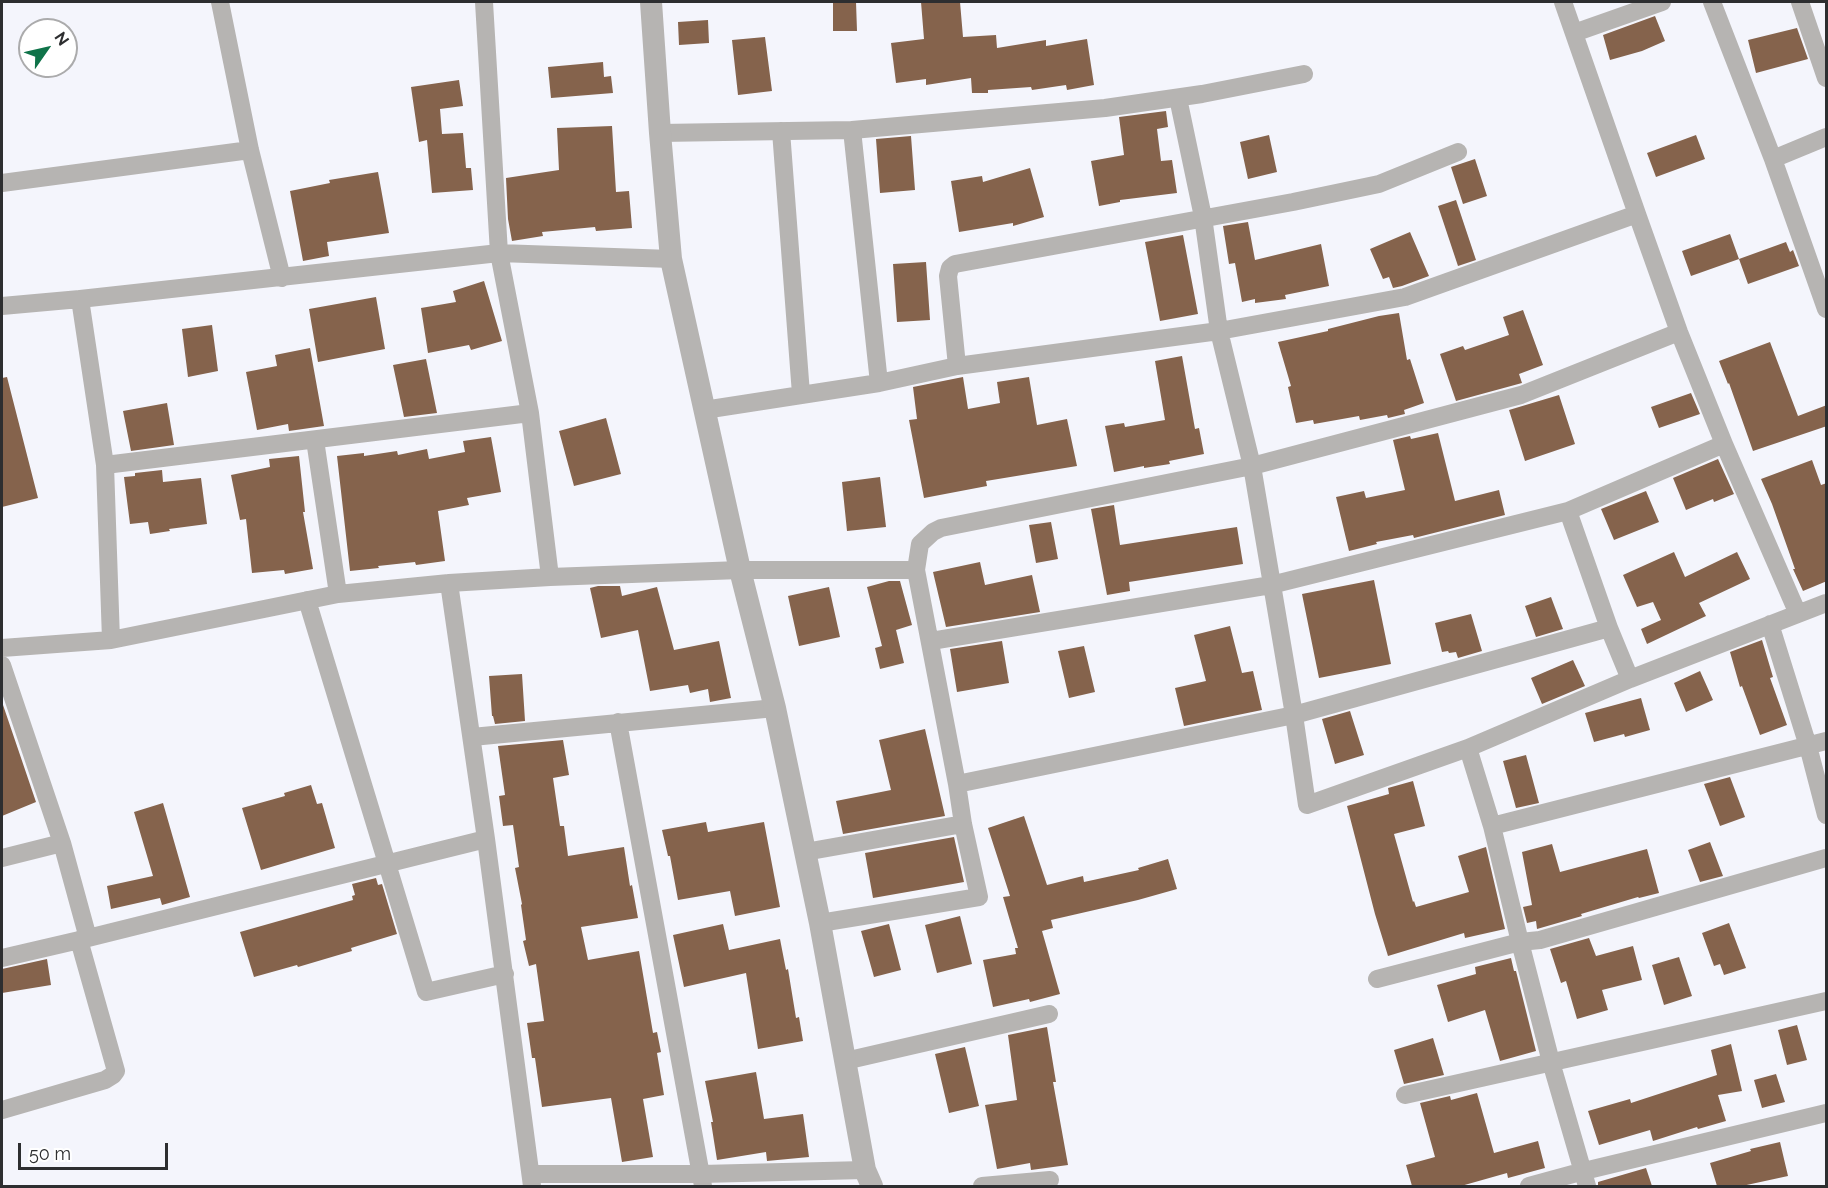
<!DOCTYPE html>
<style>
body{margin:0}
#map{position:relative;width:1828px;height:1188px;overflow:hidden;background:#f4f5fc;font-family:Raleway,sans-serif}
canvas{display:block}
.frame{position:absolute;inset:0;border:3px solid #2d2e30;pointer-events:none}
.north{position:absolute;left:18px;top:18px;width:60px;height:60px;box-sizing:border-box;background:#fff;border:2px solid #ababac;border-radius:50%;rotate:56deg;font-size:16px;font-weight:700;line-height:24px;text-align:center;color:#2d2e30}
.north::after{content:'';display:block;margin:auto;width:21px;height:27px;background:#0f7349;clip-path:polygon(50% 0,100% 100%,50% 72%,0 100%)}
.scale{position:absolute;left:18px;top:1143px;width:150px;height:27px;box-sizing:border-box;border:3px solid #2d2e30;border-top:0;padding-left:8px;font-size:18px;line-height:21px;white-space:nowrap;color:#2d2e30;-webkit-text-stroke:4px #fff;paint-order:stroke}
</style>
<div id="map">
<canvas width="1828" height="1188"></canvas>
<div class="frame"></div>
<div class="north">N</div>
<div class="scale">50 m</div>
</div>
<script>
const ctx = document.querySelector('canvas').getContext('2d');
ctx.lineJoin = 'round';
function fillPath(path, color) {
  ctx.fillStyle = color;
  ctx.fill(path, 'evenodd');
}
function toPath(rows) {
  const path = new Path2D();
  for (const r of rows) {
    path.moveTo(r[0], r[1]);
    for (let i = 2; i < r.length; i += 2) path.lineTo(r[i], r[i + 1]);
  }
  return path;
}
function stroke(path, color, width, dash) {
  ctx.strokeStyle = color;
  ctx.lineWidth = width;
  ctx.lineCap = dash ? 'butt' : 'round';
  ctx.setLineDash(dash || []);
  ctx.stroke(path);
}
fillPath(toPath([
 [833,2,856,2,857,31,833,31],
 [921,2,960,2,963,37,996,35,997,48,1046,40,1046,46,1087,39,1094,85,1067,90,1066,85,1032,90,1031,87,988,90,988,93,972,93,971,78,926,85,926,79,896,83,891,43,924,39],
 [1655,16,1665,41,1642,51,1610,60,1603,35],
 [708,20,709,43,679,45,678,22],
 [1797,28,1808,59,1756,73,1748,40],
 [765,37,772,91,738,95,732,40],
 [603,62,604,77,611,76,613,93,551,98,548,67],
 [459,80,463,106,440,109,442,134,463,133,466,168,471,168,473,190,432,193,427,140,419,142,411,87],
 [1166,111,1168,127,1157,129,1161,161,1172,160,1177,193,1120,200,1120,202,1099,206,1091,161,1124,155,1119,117],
 [612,126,616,192,629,191,632,228,596,231,595,227,542,232,543,236,512,241,508,219,506,178,559,170,557,128],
 [1269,135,1277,172,1248,179,1240,142],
 [1696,135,1705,159,1656,177,1647,153],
 [911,136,915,190,880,193,876,139],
 [1475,159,1487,196,1463,204,1451,167],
 [1030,168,1044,217,1013,226,1013,223,959,232,951,181,982,176,983,182],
 [378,172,389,233,327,242,329,256,303,261,290,191,330,183,329,180],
 [1456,200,1476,260,1458,266,1438,206],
 [1248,222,1255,260,1321,244,1329,286,1285,295,1286,299,1255,303,1255,299,1242,302,1235,263,1229,264,1223,226],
 [1410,232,1429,276,1402,286,1393,288,1389,277,1383,279,1370,249],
 [1730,234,1739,259,1691,276,1682,251],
 [1183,235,1198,314,1160,321,1145,242],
 [1786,242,1790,252,1793,250,1799,266,1748,284,1739,259],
 [926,262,930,320,897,322,893,264],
 [484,281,502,341,471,350,469,345,428,353,421,308,456,302,453,291],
 [376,297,385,349,318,362,309,309],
 [1523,310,1543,365,1519,374,1522,383,1456,401,1440,354,1463,346,1465,350,1509,335,1503,317],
 [1399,313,1407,360,1410,359,1424,403,1404,410,1405,414,1388,418,1387,415,1360,420,1359,416,1314,424,1313,420,1296,423,1288,387,1291,386,1278,342,1328,331,1328,329,1379,316],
 [212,325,218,371,188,377,182,329],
 [1770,342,1798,416,1827,405,1827,426,1753,451,1729,383,1728,384,1719,361],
 [310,348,324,426,289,431,288,424,257,430,246,372,277,366,275,355],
 [1182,356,1195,429,1199,428,1204,454,1169,461,1170,464,1144,468,1144,466,1114,472,1105,426,1124,423,1125,427,1165,420,1155,361],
 [426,359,437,413,404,417,393,365],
 [7,377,38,498,2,507,2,378],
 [963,377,968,409,1000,403,997,382,1029,377,1037,425,1067,419,1077,466,986,481,987,486,924,498,909,420,917,419,913,387],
 [1691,393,1700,414,1659,428,1651,407],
 [1559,395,1575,444,1525,461,1509,410],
 [167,403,174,445,131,451,123,411],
 [606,418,621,474,574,486,559,431],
 [1438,433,1455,501,1499,490,1505,515,1414,538,1413,535,1376,542,1377,544,1349,551,1336,497,1364,491,1366,498,1405,490,1393,440,1410,436,1411,439],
 [491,437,501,492,467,498,469,505,438,511,445,561,416,565,415,562,378,566,379,568,350,571,337,456,364,453,364,456,397,451,398,455,427,449,429,459,465,452,463,441],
 [299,456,305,512,303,512,313,569,285,574,284,570,252,573,246,519,240,520,231,475,270,467,269,459],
 [1718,459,1734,494,1714,502,1713,499,1686,510,1673,478],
 [1812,460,1821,485,1827,483,1827,581,1803,591,1793,569,1795,569,1772,504,1761,479],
 [162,470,163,482,201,478,207,524,169,529,170,531,150,534,148,522,130,524,124,477,135,476,135,473],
 [880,477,886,527,847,531,842,482],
 [1646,491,1659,522,1614,540,1601,509],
 [1114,505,1120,545,1237,527,1243,564,1129,582,1130,591,1107,595,1091,509],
 [1051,522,1058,559,1036,563,1029,525],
 [1674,552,1685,577,1737,552,1750,579,1699,603,1706,616,1647,644,1641,629,1661,620,1653,602,1637,607,1623,575],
 [980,562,985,585,1032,575,1040,612,946,627,933,572],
 [1374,580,1391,664,1319,678,1302,594],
 [889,581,900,581,912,625,896,630,904,663,880,669,875,648,882,646,867,587],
 [598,586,620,586,622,596,657,587,674,650,719,641,731,698,710,702,708,689,690,693,688,685,650,691,638,630,601,638,590,588],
 [829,587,840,637,799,646,788,596],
 [1551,597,1563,629,1536,637,1525,606],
 [1471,614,1482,651,1458,658,1456,652,1449,653,1448,651,1442,652,1435,623],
 [1230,626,1242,673,1253,671,1262,710,1184,726,1175,688,1206,681,1194,635],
 [1762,640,1773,677,1770,678,1787,725,1760,735,1742,686,1740,687,1730,652],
 [1002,641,1009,683,957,692,950,649],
 [1084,646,1095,692,1069,698,1058,651],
 [1573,660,1585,686,1542,704,1531,678],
 [1700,671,1713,700,1686,712,1674,683],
 [522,674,525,721,495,724,493,716,492,716,489,676],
 [1641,698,1650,730,1625,737,1624,734,1594,742,1585,713],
 [2,702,36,802,2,816],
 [1350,711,1364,755,1335,764,1322,719],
 [925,729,945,816,843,834,836,801,891,790,879,740],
 [563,740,569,775,553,778,560,826,564,826,568,856,624,847,630,886,632,885,638,918,581,927,588,960,639,951,653,1033,657,1032,661,1052,657,1053,664,1095,643,1099,653,1157,622,1162,611,1098,542,1107,535,1058,532,1058,527,1023,544,1021,536,964,529,966,523,941,526,940,521,905,522,904,515,868,519,867,513,825,503,826,499,796,505,795,498,746],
 [1526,755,1539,803,1516,808,1503,761],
 [1730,777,1745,817,1720,826,1704,784],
 [1413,781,1425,826,1394,834,1413,902,1414,901,1416,907,1469,892,1458,856,1486,847,1505,929,1465,938,1464,933,1388,956,1375,914,1347,806,1389,794,1388,788],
 [311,785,317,804,322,803,335,848,261,870,242,808,285,796,284,793],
 [163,803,190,897,162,905,160,898,111,909,107,886,153,876,134,812],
 [1024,816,1047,885,1083,876,1084,882,1139,870,1138,868,1168,859,1177,889,1138,900,1051,920,1053,928,1042,931,1060,994,1030,1002,1029,999,993,1007,983,960,1016,954,1015,948,1018,948,1003,897,1010,896,988,828],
 [706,822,708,832,764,822,780,907,735,916,730,891,678,900,670,856,668,856,662,830],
 [954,837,964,882,873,898,865,853],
 [1710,842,1723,876,1700,882,1688,850],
 [1552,844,1560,872,1647,849,1659,893,1639,898,1638,897,1581,914,1582,916,1537,929,1536,921,1527,923,1523,907,1532,905,1522,852],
 [376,878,378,885,382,884,397,934,351,948,352,951,298,967,297,965,254,977,240,932,353,900,352,896,355,895,352,884],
 [960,916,972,964,937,973,925,925],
 [1729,923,1746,968,1724,975,1720,964,1714,966,1702,933],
 [723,924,729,950,780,939,786,970,788,969,796,1018,799,1017,803,1041,758,1049,746,973,684,987,673,935],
 [889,924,901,970,874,977,861,931],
 [1589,938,1596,956,1633,946,1642,980,1602,990,1608,1010,1577,1019,1566,981,1561,983,1550,949],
 [1679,957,1692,996,1664,1005,1652,965],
 [1511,958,1514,971,1516,971,1536,1051,1500,1061,1485,1010,1448,1022,1437,985,1476,974,1475,967],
 [47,959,51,985,2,993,2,969],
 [1797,1025,1807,1060,1787,1065,1778,1030],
 [1047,1027,1056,1082,1053,1082,1068,1165,1031,1170,1030,1163,997,1169,985,1105,1017,1100,1008,1035],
 [1433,1038,1444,1075,1404,1084,1394,1050],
 [1731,1044,1742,1091,1718,1095,1726,1121,1698,1129,1697,1127,1653,1141,1650,1130,1599,1145,1588,1111,1630,1099,1631,1103,1717,1075,1711,1050],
 [965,1047,979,1106,949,1113,935,1054],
 [756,1072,764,1119,803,1114,809,1157,767,1161,766,1152,717,1160,711,1122,713,1122,705,1081],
 [1776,1074,1785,1102,1762,1108,1754,1080],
 [1477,1093,1494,1153,1538,1141,1545,1168,1508,1178,1507,1173,1461,1186,1412,1186,1406,1165,1435,1157,1420,1103,1450,1096,1451,1100],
 [1780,1142,1788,1176,1742,1186,1717,1186,1710,1163,1751,1151,1750,1149],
 [1646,1168,1652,1186,1598,1186,1598,1182]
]), '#85634c');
stroke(toPath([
 [220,2,250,150,282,278],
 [484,2,499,253,530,413],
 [1563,2,1637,214],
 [1712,2,1773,159,1826,309],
 [1800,2,1826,78],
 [1574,33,1662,2],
 [1178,98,1203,217,1219,331,1405,297,1637,214,1679,332,1724,444,1798,614],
 [852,130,879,383],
 [781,131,801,394],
 [660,133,852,130,1105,108,1202,94,1304,74],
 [1773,159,1826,137],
 [2,183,250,150],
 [80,299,105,465,111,640],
 [2,306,80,299,499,253,671,259],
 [957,366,948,276,950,268,955,264,1293,202,1379,184,1458,152],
 [704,410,879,383,957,366,1219,331,1252,466,1294,715,1307,805,1468,748],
 [315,440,338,594],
 [105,465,530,413,550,577],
 [1568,511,1609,628],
 [916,570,920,544,933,532,941,528,1252,466,1521,395,1679,332],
 [307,600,426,992,505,974],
 [1770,624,1808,746,1826,815],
 [931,641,1271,585,1568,511,1724,444],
 [2,648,111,640,338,594,449,583],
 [2,665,62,843,88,938,486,839],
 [618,722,703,1186],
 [472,737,775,708],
 [1492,826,1826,741],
 [805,852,963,824],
 [2,858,62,843],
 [820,923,979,897,963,824,957,784],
 [2,958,88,938],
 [1377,979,1520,942,1540,940,1826,858],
 [845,1061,1049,1014],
 [1405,1095,1826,1001],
 [2,1110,105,1080,113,1075,116,1071,79,940],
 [531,1174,701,1174,865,1170],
 [532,1186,486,839,449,583,550,577,740,570,916,570,957,784,1294,715,1609,628,1630,679],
 [982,1186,1050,1180],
 [1529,1186,1584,1171,1826,1113],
 [1587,1186,1551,1062,1520,942,1492,826,1468,748,1630,679,1826,603]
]), '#b6b4b2', 18);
stroke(toPath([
 [651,2,660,133,671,259,740,570,775,708,820,923,865,1170,872,1186]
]), '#b6b4b2', 22);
</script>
